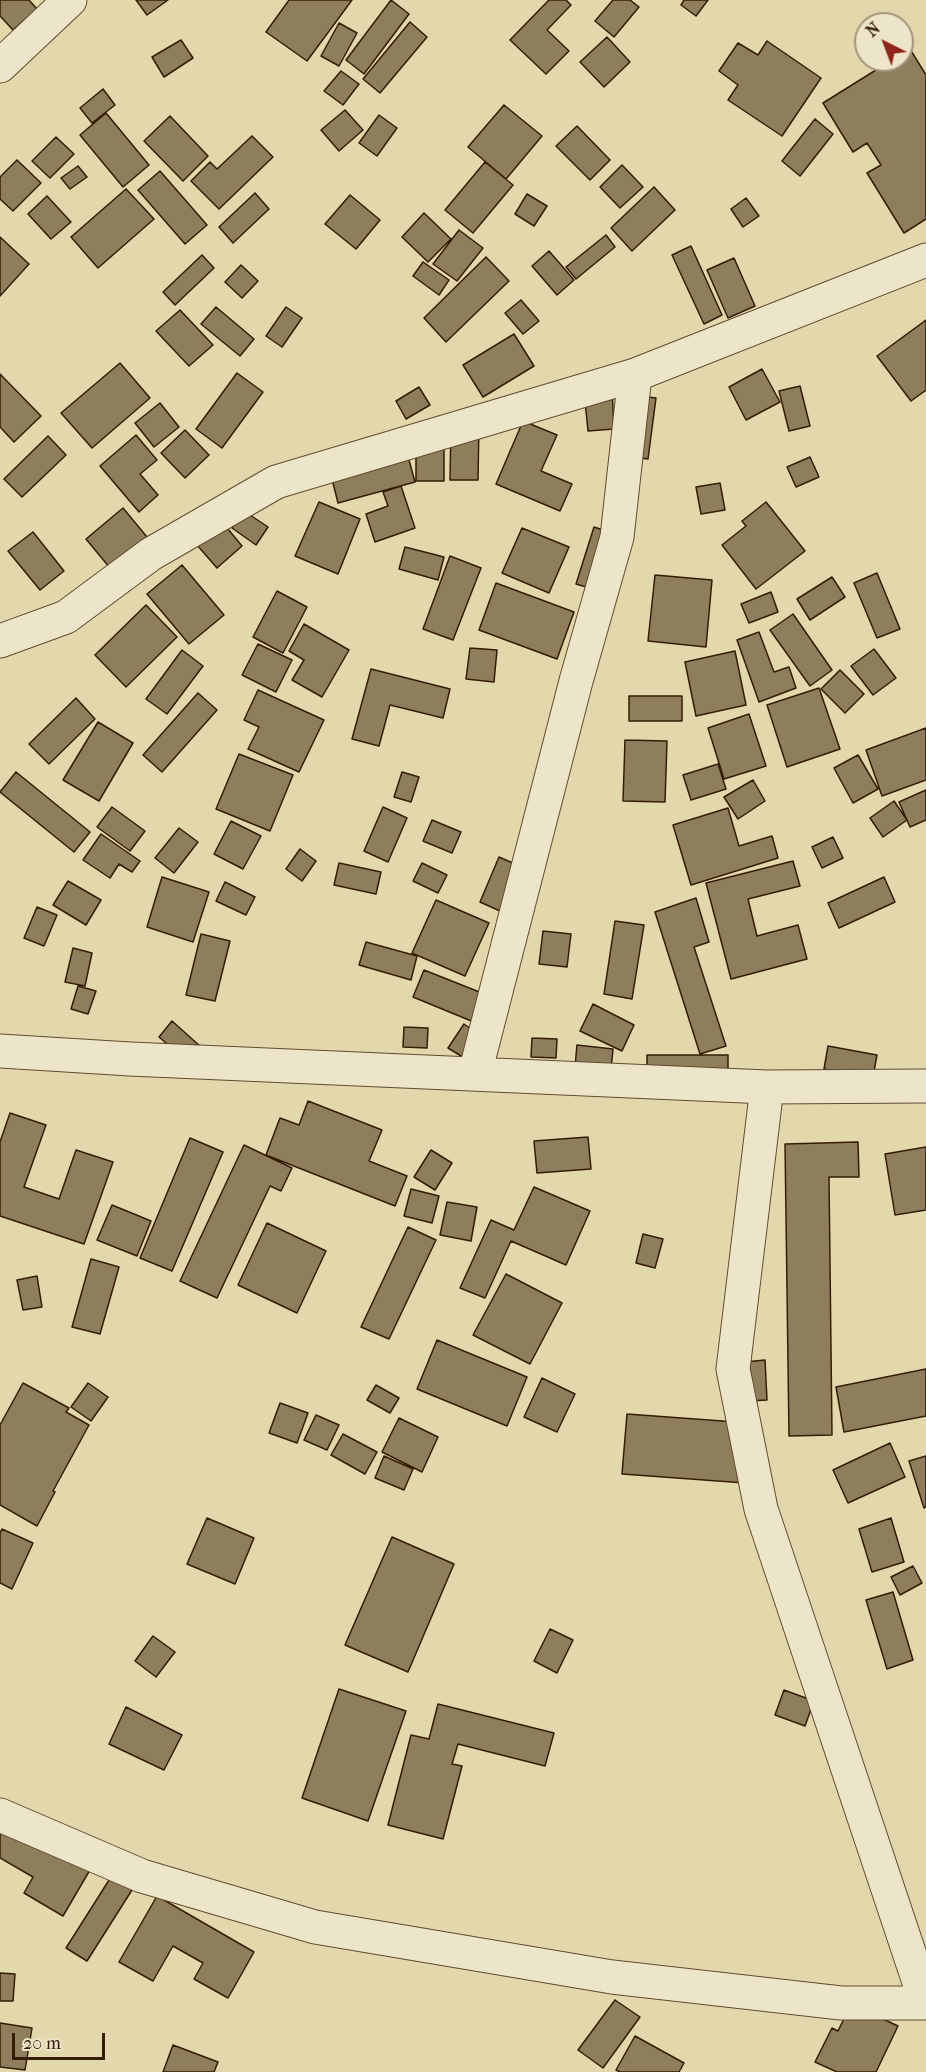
<!DOCTYPE html>
<style>
body{margin:0}
#map{position:relative;width:926px;height:2072px;overflow:hidden;background:#e3d7ac;font-family:"IM FELL French Canon",serif}
canvas{display:block}
.north{position:absolute;left:854px;top:12px;width:60px;height:60px;box-sizing:border-box;background:#ede5c9;border:2px solid #a3957b;border-radius:50%;rotate:318deg;font-size:16px;font-weight:700;line-height:24px;text-align:center;color:#351d05}
.north::after{content:'';display:block;margin:auto;width:21px;height:27px;background:#8f2418;clip-path:polygon(50% 0,100% 100%,50% 72%,0 100%)}
.scale{position:absolute;left:12px;top:2033px;width:93px;height:27px;box-sizing:border-box;border:3px solid #351d05;border-top:0;padding-left:8px;font-size:18px;line-height:21px;white-space:nowrap;color:#351d05;-webkit-text-stroke:4px #ede5c9;paint-order:stroke}
</style>
<div id="map">
<canvas width="926" height="2072"></canvas>
<div class="north">N</div>
<div class="scale">20 m</div>
</div>
<script>
const ctx = document.querySelector('canvas').getContext('2d');
ctx.lineJoin = 'round';
function fillPath(path, color) {
  ctx.fillStyle = color;
  ctx.fill(path, 'evenodd');
}
function toPath(rows) {
  const path = new Path2D();
  for (const r of rows) {
    path.moveTo(r[0], r[1]);
    for (let i = 2; i < r.length; i += 2) path.lineTo(r[i], r[i + 1]);
  }
  return path;
}
function stroke(path, color, width, dash) {
  ctx.strokeStyle = color;
  ctx.lineWidth = width;
  ctx.lineCap = dash ? 'butt' : 'round';
  ctx.setLineDash(dash || []);
  ctx.stroke(path);
}
const building = toPath([
 [0,0,29,0,37,9,13,30,0,16,0,0],
 [136,0,168,0,147,15,136,0],
 [289,0,352,0,307,61,266,32,289,0],
 [391,0,409,14,364,74,346,60,391,0],
 [549,0,566,0,571,5,547,30,569,51,546,74,510,40,549,0],
 [613,0,630,0,639,7,614,37,595,21,613,0],
 [684,0,708,0,696,16,681,5,684,0],
 [410,22,427,37,380,93,363,79,410,22],
 [339,23,357,33,339,66,321,56,339,23],
 [607,37,630,62,604,87,580,62,607,37],
 [181,40,193,58,164,77,152,57,181,40],
 [767,41,821,78,782,136,728,100,738,85,719,71,738,43,758,55,767,41],
 [910,49,926,75,926,219,904,233,867,173,881,165,867,143,853,152,823,103,892,60,902,60,902,54,910,49],
 [341,71,359,84,343,105,324,91,341,71],
 [103,89,115,105,92,123,80,108,103,89],
 [504,105,542,136,506,179,468,147,504,105],
 [345,110,363,130,339,151,321,130,345,110],
 [106,113,149,165,123,187,80,135,106,113],
 [379,115,397,128,377,156,359,143,379,115],
 [170,116,208,156,183,181,144,141,170,116],
 [815,119,833,134,800,176,782,161,815,119],
 [577,126,610,160,590,180,556,146,577,126],
 [252,136,273,157,219,209,191,181,210,162,217,169,252,136],
 [56,137,74,154,50,178,32,161,56,137],
 [17,160,41,183,13,211,0,199,0,177,17,160],
 [485,162,513,185,473,233,445,210,485,162],
 [622,165,643,187,620,208,600,187,622,165],
 [78,166,87,177,70,189,61,178,78,166],
 [160,171,207,225,185,244,138,190,160,171],
 [654,187,675,210,632,251,611,228,654,187],
 [126,189,154,219,98,268,71,237,126,189],
 [255,193,269,209,233,243,219,227,255,193],
 [527,194,547,206,534,226,515,214,527,194],
 [350,195,380,220,356,249,325,224,350,195],
 [47,196,71,222,51,239,28,214,47,196],
 [746,198,759,216,743,227,731,209,746,198],
 [424,213,451,239,428,262,402,237,424,213],
 [459,230,483,248,457,281,433,264,459,230],
 [606,235,615,247,576,279,566,267,606,235],
 [0,237,29,264,0,296,0,237],
 [691,246,722,315,704,324,672,255,691,246],
 [549,251,574,280,557,295,532,266,549,251],
 [202,255,214,268,175,305,163,292,202,255],
 [486,257,509,281,446,342,424,318,486,257],
 [734,258,755,306,728,318,707,270,734,258],
 [423,262,449,280,439,295,413,276,423,262],
 [241,265,258,281,242,298,225,282,241,265],
 [521,300,539,321,523,334,505,313,521,300],
 [216,307,254,339,240,356,201,324,216,307],
 [286,307,302,318,282,347,266,336,286,307],
 [180,310,213,345,189,366,156,331,180,310],
 [926,320,926,390,911,401,877,356,926,320],
 [514,334,534,366,483,397,463,365,514,334],
 [120,363,150,398,92,448,61,413,120,363],
 [762,369,780,402,746,420,729,387,762,369],
 [237,373,263,392,222,448,196,429,237,373],
 [0,374,41,416,14,442,0,427,0,374],
 [800,386,810,426,789,431,779,391,800,386],
 [419,387,430,405,406,419,396,401,419,387],
 [612,389,614,429,588,431,584,391,612,389],
 [627,394,656,398,648,459,619,455,627,394],
 [160,403,179,427,154,447,135,423,160,403],
 [523,421,557,435,541,471,572,484,560,511,496,484,523,421],
 [451,424,479,424,478,480,450,480,451,424],
 [185,430,209,455,185,478,161,453,185,430],
 [136,435,157,460,140,474,158,495,139,512,100,466,136,435],
 [48,436,66,455,22,497,4,479,48,436],
 [403,438,415,482,338,503,327,459,403,438],
 [416,443,444,444,444,481,416,481,416,443],
 [810,457,819,477,796,487,787,467,810,457],
 [720,483,725,510,701,514,696,487,720,483],
 [401,486,415,528,375,542,366,514,388,506,383,492,401,486],
 [319,502,360,519,338,574,295,556,319,502],
 [766,502,805,551,756,589,722,545,746,526,742,521,766,502],
 [123,508,147,537,110,568,86,539,123,508],
 [244,511,268,527,256,545,232,528,244,511],
 [223,523,242,546,217,568,197,545,223,523],
 [594,527,631,539,613,595,576,584,594,527],
 [522,528,569,547,549,593,502,573,522,528],
 [33,532,64,571,40,590,8,551,33,532],
 [405,547,444,557,438,580,399,569,405,547],
 [450,556,481,568,453,640,423,629,450,556],
 [182,565,224,615,189,644,147,594,182,565],
 [877,573,900,629,877,638,854,583,877,573],
 [655,575,712,580,706,647,648,641,655,575],
 [832,577,845,597,810,620,797,599,832,577],
 [496,583,574,612,557,659,479,630,496,583],
 [277,591,307,607,283,653,253,637,277,591],
 [771,592,778,612,749,623,741,604,771,592],
 [146,605,177,637,126,687,95,655,146,605],
 [793,614,832,670,810,686,770,630,793,614],
 [304,624,349,650,322,697,292,680,304,660,289,651,304,624],
 [759,632,774,672,789,667,796,688,759,702,737,640,759,632],
 [258,644,292,660,276,692,242,675,258,644],
 [470,648,497,650,494,682,466,679,470,648],
 [874,649,896,678,873,695,851,666,874,649],
 [182,650,203,666,167,714,146,699,182,650],
 [735,651,746,705,696,716,685,662,735,651],
 [371,669,450,689,443,718,390,705,379,746,352,739,371,669],
 [840,670,864,694,845,713,821,689,840,670],
 [819,688,840,749,787,767,767,705,819,688],
 [258,690,324,720,299,772,248,749,259,727,244,720,258,690],
 [198,693,217,710,162,772,143,755,198,693],
 [629,696,682,696,682,721,629,721,629,696],
 [76,698,95,719,49,764,29,744,76,698],
 [749,714,766,766,724,779,708,728,749,714],
 [98,722,133,743,99,801,63,780,98,722],
 [926,728,926,780,882,796,866,750,926,728],
 [625,740,667,741,665,802,623,801,625,740],
 [239,754,293,775,270,831,216,809,239,754],
 [858,755,878,789,853,803,834,768,858,755],
 [718,764,726,789,691,800,683,775,718,764],
 [16,772,90,832,74,852,0,792,16,772],
 [402,772,419,777,411,802,394,797,402,772],
 [753,780,765,801,738,819,724,797,753,780],
 [926,790,926,820,910,827,899,802,926,790],
 [894,801,907,820,883,837,870,818,894,801],
 [112,807,145,831,130,851,97,827,112,807],
 [383,807,407,818,388,862,364,851,383,807],
 [728,808,739,846,772,836,778,858,691,885,673,825,728,808],
 [432,820,461,832,452,853,423,841,432,820],
 [231,821,261,836,243,869,214,854,231,821],
 [179,828,198,842,174,873,155,858,179,828],
 [101,834,140,861,132,872,119,864,110,878,83,860,101,834],
 [833,837,843,858,822,868,812,847,833,837],
 [300,849,316,861,302,881,286,869,300,849],
 [499,857,531,871,511,916,480,902,499,857],
 [793,861,800,886,748,899,757,936,798,925,807,959,731,979,706,883,793,861],
 [339,863,381,872,376,894,334,885,339,863],
 [422,863,447,875,438,893,413,881,422,863],
 [162,877,209,892,193,942,147,927,162,877],
 [884,877,895,902,839,928,828,903,884,877],
 [68,881,101,900,86,925,53,905,68,881],
 [225,882,255,897,246,915,216,901,225,882],
 [696,898,709,942,694,947,726,1046,700,1054,655,912,696,898],
 [436,900,489,923,465,976,412,953,436,900],
 [37,907,57,915,44,946,24,938,37,907],
 [615,921,644,925,632,999,604,994,615,921],
 [543,931,571,934,567,967,539,964,543,931],
 [201,934,230,941,215,1001,186,995,201,934],
 [366,942,417,956,411,980,359,965,366,942],
 [73,948,92,953,85,986,65,982,73,948],
 [424,970,492,997,481,1025,413,997,424,970],
 [78,986,96,991,88,1014,71,1009,78,986],
 [593,1004,634,1025,622,1051,580,1031,593,1004],
 [172,1021,201,1047,188,1062,159,1037,172,1021],
 [464,1024,481,1036,466,1059,448,1048,464,1024],
 [404,1027,428,1028,427,1048,403,1047,404,1027],
 [532,1038,557,1039,556,1058,531,1057,532,1038],
 [577,1045,613,1049,610,1080,574,1077,577,1045],
 [828,1046,877,1055,873,1077,824,1069,828,1046],
 [647,1055,728,1055,728,1085,647,1084,647,1055],
 [308,1101,382,1130,369,1161,407,1176,395,1206,266,1155,280,1118,299,1125,308,1101],
 [10,1113,46,1125,24,1187,59,1199,76,1150,113,1162,84,1244,0,1216,0,1142,10,1113],
 [588,1137,591,1169,537,1173,534,1141,588,1137],
 [190,1138,223,1152,172,1271,140,1258,190,1138],
 [858,1142,859,1177,829,1177,832,1435,789,1436,785,1144,858,1142],
 [244,1145,292,1168,281,1191,270,1186,217,1298,180,1281,244,1145],
 [926,1147,926,1210,895,1215,885,1154,926,1147],
 [431,1150,452,1163,435,1190,414,1177,431,1150],
 [534,1187,590,1211,566,1265,511,1241,485,1298,460,1288,491,1220,514,1230,534,1187],
 [411,1189,439,1196,432,1223,404,1216,411,1189],
 [447,1202,477,1207,471,1241,440,1235,447,1202],
 [112,1205,151,1221,137,1256,97,1240,112,1205],
 [267,1223,326,1251,297,1313,238,1285,267,1223],
 [408,1227,436,1240,389,1339,361,1327,408,1227],
 [643,1234,663,1239,655,1268,636,1263,643,1234],
 [91,1259,119,1267,100,1334,72,1327,91,1259],
 [506,1274,562,1303,530,1364,473,1335,506,1274],
 [37,1276,42,1307,23,1310,17,1280,37,1276],
 [437,1340,527,1377,507,1426,417,1389,437,1340],
 [765,1360,767,1400,748,1401,745,1362,765,1360],
 [926,1369,926,1416,844,1432,836,1387,926,1369],
 [542,1378,575,1394,557,1432,524,1417,542,1378],
 [23,1383,69,1408,66,1412,89,1425,53,1491,55,1492,37,1526,0,1505,0,1425,23,1383],
 [88,1383,108,1397,91,1421,71,1407,88,1383],
 [376,1385,399,1398,390,1413,367,1400,376,1385],
 [280,1403,308,1413,297,1443,269,1433,280,1403],
 [627,1414,750,1423,745,1483,622,1474,627,1414],
 [316,1415,339,1425,327,1450,304,1440,316,1415],
 [399,1418,438,1437,422,1472,382,1452,399,1418],
 [343,1434,377,1452,365,1474,331,1455,343,1434],
 [890,1443,905,1477,848,1503,833,1470,890,1443],
 [384,1456,413,1469,404,1490,375,1478,384,1456],
 [926,1456,926,1507,924,1508,909,1461,926,1456],
 [207,1518,254,1538,235,1584,187,1564,207,1518],
 [891,1518,904,1562,872,1572,859,1529,891,1518],
 [2,1529,33,1543,12,1589,0,1583,0,1533,2,1529],
 [392,1537,454,1564,408,1672,345,1645,392,1537],
 [913,1566,922,1583,900,1595,891,1577,913,1566],
 [893,1592,913,1660,887,1669,866,1600,893,1592],
 [550,1629,573,1640,557,1673,534,1661,550,1629],
 [153,1636,175,1652,156,1677,135,1661,153,1636],
 [339,1689,406,1711,368,1821,302,1798,339,1689],
 [784,1690,814,1701,805,1726,775,1715,784,1690],
 [438,1704,554,1733,545,1766,458,1744,452,1764,462,1766,443,1839,388,1825,411,1735,429,1739,438,1704],
 [126,1707,182,1735,164,1770,109,1744,126,1707],
 [0,1818,94,1863,63,1916,24,1893,33,1877,0,1858,0,1818],
 [111,1877,132,1890,87,1961,66,1948,111,1877],
 [157,1896,254,1952,228,1998,194,1979,203,1963,173,1946,153,1981,119,1962,157,1896],
 [0,1973,15,1974,13,2001,0,2001,0,1973],
 [615,2000,640,2017,603,2068,578,2050,615,2000],
 [851,2004,898,2026,876,2072,837,2072,815,2062,832,2028,838,2031,851,2004],
 [0,2023,32,2028,25,2070,0,2067,0,2023],
 [635,2036,684,2063,679,2072,620,2072,616,2070,635,2036],
 [173,2045,218,2062,214,2072,163,2072,173,2045]
]);
fillPath(building, '#8f7e5c');
stroke(building, '#351d05', 1.5);
const minor = toPath([
 [0,66,70,0],
 [0,641,66,617,151,554,276,482,635,375,926,260],
 [0,1051,130,1059,767,1087,926,1086],
 [475,1073,576,681,617,537,635,375],
 [767,1087,733,1369,761,1509,926,2003],
 [0,1815,142,1876,315,1927,612,1977,841,2003,926,2003]
]);
stroke(minor, '#604c2f', 35);
stroke(minor, '#ede5c9', 33);
</script>
